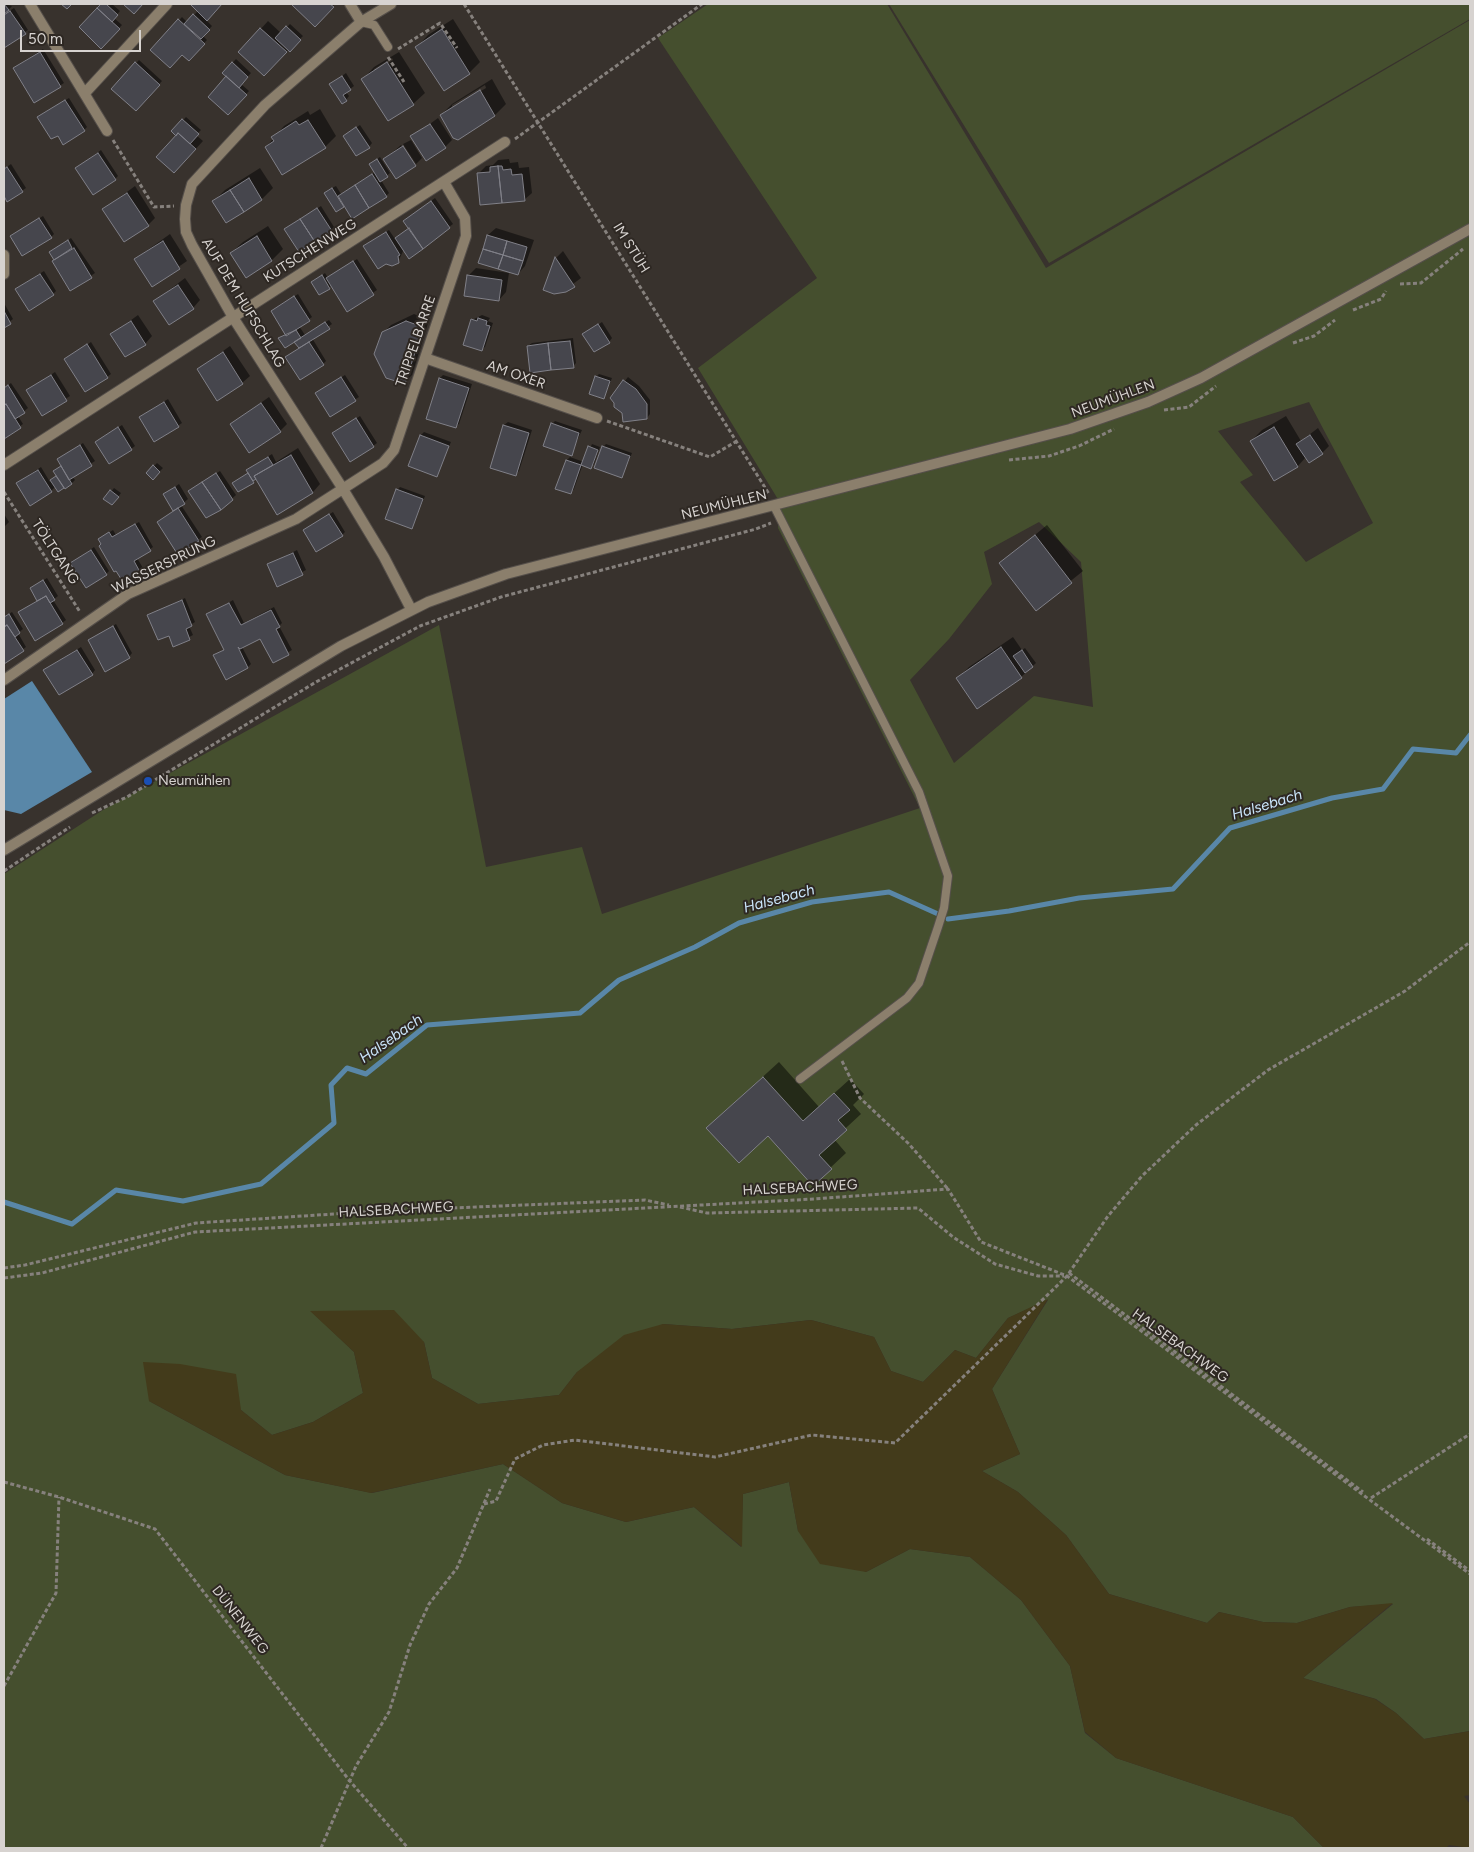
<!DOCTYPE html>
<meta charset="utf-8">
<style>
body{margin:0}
#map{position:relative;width:1474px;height:1852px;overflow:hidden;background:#38322d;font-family:Figtree,sans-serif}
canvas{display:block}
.frame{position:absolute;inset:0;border:5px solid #d7d3d0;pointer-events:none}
.scale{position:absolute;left:20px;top:30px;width:121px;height:22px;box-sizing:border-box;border:2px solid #d7d3d0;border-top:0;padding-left:6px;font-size:15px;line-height:18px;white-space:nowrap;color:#d7d3d0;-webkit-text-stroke:4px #2e2823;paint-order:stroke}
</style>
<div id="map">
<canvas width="1474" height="1852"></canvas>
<div class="frame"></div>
<div class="scale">50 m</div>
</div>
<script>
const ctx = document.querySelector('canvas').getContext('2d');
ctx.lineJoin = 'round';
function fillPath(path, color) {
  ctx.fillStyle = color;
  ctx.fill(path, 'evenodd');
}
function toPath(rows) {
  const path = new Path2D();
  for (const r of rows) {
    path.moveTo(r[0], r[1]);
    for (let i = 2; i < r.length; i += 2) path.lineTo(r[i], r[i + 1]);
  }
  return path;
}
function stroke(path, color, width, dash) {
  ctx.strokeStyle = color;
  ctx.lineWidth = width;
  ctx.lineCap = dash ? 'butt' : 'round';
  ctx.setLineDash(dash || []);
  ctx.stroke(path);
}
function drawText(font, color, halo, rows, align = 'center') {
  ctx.font = font + ' Figtree,sans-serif';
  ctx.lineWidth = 4;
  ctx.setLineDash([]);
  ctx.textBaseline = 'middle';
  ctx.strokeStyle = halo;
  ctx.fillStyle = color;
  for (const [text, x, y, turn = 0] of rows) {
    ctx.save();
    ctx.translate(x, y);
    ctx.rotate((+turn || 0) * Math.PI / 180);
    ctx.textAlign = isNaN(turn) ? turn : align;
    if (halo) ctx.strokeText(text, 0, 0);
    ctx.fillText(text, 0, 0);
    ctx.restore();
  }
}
fillPath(toPath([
 [708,4,887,4,1046,268,1470,20,1470,1731,1424,1739,1396,1713,1376,1699,1303,1678,1393,1604,1350,1607,1297,1623,1263,1622,1219,1612,1207,1623,1109,1594,1066,1535,1018,1492,982,1471,1020,1454,992,1389,1048,1300,1008,1318,976,1358,955,1350,923,1382,891,1371,874,1337,811,1320,732,1329,663,1324,577,1372,559,1395,478,1404,432,1378,424,1342,311,1311,354,1352,363,1393,313,1422,272,1435,241,1410,149,1401,285,1475,372,1493,503,1464,562,1503,626,1522,694,1507,741,1547,743,1494,789,1482,798,1531,866,1572,910,1549,970,1557,1021,1600,1070,1666,1085,1733,1116,1758,1293,1817,1324,1848,4,1848,4,874,103,810,439,625,486,867,582,847,602,914,920,808,778,528,779,501,698,368,817,278,658,38],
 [1309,402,1373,523,1306,562,1240,482,1253,475,1218,431],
 [1039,522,1081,562,1093,707,1034,696,954,763,910,680,949,639,992,584,984,552],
 [889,4,1470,4,1470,19,1049,263]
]), '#454f2e');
fillPath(toPath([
 [1048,1299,992,1389,1020,1454,982,1471,1018,1492,1066,1535,1109,1594,1207,1623,1219,1612,1263,1622,1297,1623,1350,1607,1393,1603,1303,1678,1375,1699,1396,1713,1424,1739,1470,1731,1470,1795,1464,1796,1470,1804,1470,1848,1449,1845,1446,1848,1324,1848,1293,1817,1116,1758,1085,1732,1070,1666,1021,1600,970,1557,910,1549,866,1572,820,1564,798,1531,789,1482,743,1494,742,1547,694,1507,626,1522,562,1503,503,1464,371,1493,285,1475,149,1401,143,1362,180,1364,236,1374,241,1410,272,1435,313,1422,363,1393,354,1352,310,1311,394,1310,424,1342,432,1378,478,1404,559,1395,577,1372,624,1335,663,1324,732,1329,811,1320,874,1337,891,1371,923,1382,955,1350,976,1358,1008,1318]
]), '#433b1b');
fillPath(toPath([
 [32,681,92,772,21,814,4,810,4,699]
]), '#5987a8');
fillPath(toPath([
 [4,4,12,6,5,14,14,8,28,30,4,47],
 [103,4,112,4,120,11,114,18,122,25,101,47,81,27],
 [221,4,206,20,212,26,203,36,207,40,189,59,182,53,152,50,182,17,187,22,198,11,192,4],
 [293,4,335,4,315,25],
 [453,19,480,62,469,73,417,47,428,35],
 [268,21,281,33,290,24,303,36,271,67,240,52],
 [43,49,64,83,35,101,18,65],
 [399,52,425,93,413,104,363,79,374,67],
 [392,58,393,60,374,72,374,69],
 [236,59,251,73,241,84,249,91,228,113,228,76,224,72],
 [139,60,162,81,135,110,113,89],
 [346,73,354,86,346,92,349,96,346,100,331,84],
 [492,79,506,104,495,115,458,139,441,115,452,104],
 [485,85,486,88,452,108,452,105],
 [69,98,87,127,84,130,42,114],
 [320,109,336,136,325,147,266,147,284,126,308,111,310,115],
 [186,117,201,130,196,135,203,141,181,165,183,130,173,131],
 [438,118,452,140,445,147,412,137],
 [360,125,372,143,369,147,348,133],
 [411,140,422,158,416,164,403,144],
 [401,145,414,165,385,159],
 [101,150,118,176,115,179,77,168],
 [380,157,390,173,381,180,389,193,386,196,345,205,336,211,328,190,336,186,341,194,375,172,370,164],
 [509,159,510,163,518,162,519,168,529,167,532,193,524,200,479,173,486,166,493,165,498,160],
 [11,164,26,188,8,200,4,194,4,169],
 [260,168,273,188,262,199,226,221,214,201,225,190],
 [135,186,155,218,148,225,104,209],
 [435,198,453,224,409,257,404,249,398,262,368,243,389,230,395,239,410,227,404,221],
 [321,206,334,227,331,230,289,226],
 [43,216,54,234,51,237,11,236],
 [268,226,283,249,272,260,246,276,231,253,243,242],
 [496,228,534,240,525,266,518,274,480,262,488,235],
 [170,234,187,261,152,285,135,259],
 [71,238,95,273,71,289,50,252],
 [563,251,581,278,565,290,544,289,556,258],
 [357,259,377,290,347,310,332,285,329,288,313,282,325,273,328,278],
 [476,268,509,273,506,292,499,300,468,276],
 [44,271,56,291,53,294,20,286],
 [185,278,200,300,193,308,155,301],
 [298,294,312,317,299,326,305,335,329,320,332,324,312,338,326,361,323,364,287,357,300,347,295,340,280,338,286,333,272,311],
 [4,303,13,319,4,326],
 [414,314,429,320,412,375,404,383,383,333,391,325],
 [138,315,152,336,145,344,112,334],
 [482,315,490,318,488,321,493,323,485,347,481,350,472,320],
 [602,322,612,338,609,342,584,334],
 [573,338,576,363,573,366,528,346,532,343],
 [91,342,111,374,107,377,66,359],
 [230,346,250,376,242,383,198,369],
 [55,372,70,396,42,414,28,390],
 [599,374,612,378,604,397,596,377],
 [345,375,359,397,330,415,316,393],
 [443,375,472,384,459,424,455,427,440,378],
 [628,377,639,386,650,400,650,414,647,418,618,410,611,398],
 [11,383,28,408,18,416,23,424,4,437,4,388],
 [269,397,287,424,280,431,231,424],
 [168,399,182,423,155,440,144,414],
 [360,416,377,443,373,446,334,433],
 [1286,416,1301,441,1318,428,1329,446,1322,453,1306,457,1298,466,1274,480,1251,441,1262,430],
 [555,421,582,430,571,454,552,424],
 [508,422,532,430,519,471,516,474,491,467,504,425],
 [122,425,135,446,131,449,96,442],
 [424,432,451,442,436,475,421,435],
 [83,443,95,461,72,476,75,480,72,483,58,491,55,487,51,491,21,480,41,467,50,482,57,475,62,465,62,456],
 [592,444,600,447,594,464,591,467,583,464,574,489,571,493,557,488,567,460,570,457,584,462],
 [606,444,632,453,622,477,603,447],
 [298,448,320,484,313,492,278,513,257,478,253,482,233,483,249,472,247,470,251,467,272,454,276,462],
 [157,463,163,468,153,478,147,473],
 [220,471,236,495,228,502,193,488],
 [179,484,188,499,181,505,202,537,198,540,165,494],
 [400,487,425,496,412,528,397,490],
 [114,488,121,493,115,501,105,499],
 [333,512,345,532,342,535,304,530],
 [4,514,9,522,4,527],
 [139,522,153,547,137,558,143,568,139,571,102,544,99,539,113,530,116,535],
 [1047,525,1083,571,1036,609,1001,563],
 [94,547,109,571,106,574,72,563],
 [297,550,306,570,277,585,268,565],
 [47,578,58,596,53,600,66,620,62,623,19,613,38,600,31,588],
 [185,598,195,622,189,626,193,635,174,645,170,634,149,615],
 [233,600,244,623,274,607,282,623,279,626,292,650,273,661,261,637,242,647,251,664,248,667,215,655,225,649,208,615],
 [12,612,23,629,18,633,26,647,4,662,4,629,7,627,6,625,4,626,4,617],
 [116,624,132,653,129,657,89,641],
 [1013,637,1022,650,1025,648,1036,663,1021,677,958,678,969,667],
 [81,647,95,670,92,674,48,667],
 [779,1062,819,1107,850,1079,864,1094,853,1105,861,1114,834,1139,846,1153,813,1184,768,1135,723,1113]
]), '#0007');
stroke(toPath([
 [948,919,1009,911,1079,898,1173,889,1230,828,1332,798,1383,789,1413,749,1456,753,1470,735],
 [4,1202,72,1224,116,1190,183,1201,261,1184,334,1123,331,1085,347,1068,366,1074,427,1025,580,1013,619,980,695,947,739,923,812,902,889,892,938,914]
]), '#5987a8', 5);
const building = toPath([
 [4,4,9,10,4,14,4,4],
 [61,4,72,4,67,9,61,4],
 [101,4,106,4,118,15,112,22,97,8,101,4],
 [123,4,143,4,134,14,123,4],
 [190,4,222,4,207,21,190,4],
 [291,4,330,4,334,7,315,27,291,4],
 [97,8,120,29,101,49,79,27,97,8],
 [10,11,26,34,4,48,4,15,10,11],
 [193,14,210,30,201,39,184,24,193,14],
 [178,19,205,44,189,61,182,55,170,68,150,50,178,19],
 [286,26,301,40,290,52,275,38,286,26],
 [260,28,287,52,264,76,238,52,260,28],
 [442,29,470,74,444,91,415,47,442,29],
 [40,52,61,87,34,103,13,68,40,52],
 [135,62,160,85,136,111,111,89,135,62],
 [232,62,248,77,239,88,222,73,232,62],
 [387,62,414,105,388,121,361,79,387,62],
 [226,76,247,95,228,115,208,97,226,76],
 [342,76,351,90,343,95,347,101,342,104,329,84,342,76],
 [480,90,495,116,458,140,453,138,440,115,480,90],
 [65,100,85,131,63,145,58,136,51,139,37,117,65,100],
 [182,119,199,134,190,144,178,133,176,136,171,131,182,119],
 [308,120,326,148,282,175,265,147,274,141,271,137,296,121,299,125,308,120],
 [430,124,446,148,426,161,410,136,430,124],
 [356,127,370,148,356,156,343,136,356,127],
 [178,133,196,149,174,173,156,157,178,133],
 [403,146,416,166,396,179,383,159,403,146],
 [98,153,116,180,93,195,75,168,98,153],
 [377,159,388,177,380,182,369,164,377,159],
 [498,166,502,203,480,205,477,173,490,172,490,167,498,166],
 [498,166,502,166,503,170,511,169,512,175,522,174,525,201,502,203,498,166],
 [7,167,23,192,7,202,4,196,4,169,7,167],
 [372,174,387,197,369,208,355,185,372,174],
 [249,178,262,200,244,212,230,190,249,178],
 [355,185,369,208,352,219,338,196,355,185],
 [332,188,344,207,336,212,324,193,332,188],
 [230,190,244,212,226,223,212,201,230,190],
 [127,193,149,226,124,242,102,209,127,193],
 [431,201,450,228,423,249,403,221,431,201],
 [317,208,332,231,315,242,300,219,317,208],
 [39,218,52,238,22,256,10,236,39,218],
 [300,219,315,242,299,252,284,229,300,219],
 [409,228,423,249,409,259,395,238,409,228],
 [386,232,400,255,398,256,399,263,392,266,386,264,378,269,363,246,386,232],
 [487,235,507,241,503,255,483,249,487,235],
 [257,236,272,261,246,278,230,253,257,236],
 [68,240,72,248,54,260,49,252,68,240],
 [163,241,180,269,152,287,134,259,163,241],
 [507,241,527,247,523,261,503,255,507,241],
 [74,248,92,278,70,291,52,261,74,248],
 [483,249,503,255,498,269,478,263,483,249],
 [503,255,523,261,518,275,498,269,503,255],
 [555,257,575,287,566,292,554,294,543,290,555,257],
 [353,261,374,295,347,312,326,278,353,261],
 [40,274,54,295,29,311,15,289,40,274],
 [322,275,330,289,319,295,311,282,322,275],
 [467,275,502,280,499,301,464,296,467,275],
 [178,285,194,309,169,325,153,301,178,285],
 [294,296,310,321,286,336,271,311,294,296],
 [4,311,11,324,4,328,4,311],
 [478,318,487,321,486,325,490,326,482,351,463,345,471,319,477,321,478,318],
 [131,321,146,345,125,357,110,334,131,321],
 [406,321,423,327,405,384,386,378,374,354,382,332,406,321],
 [325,322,330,329,299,348,294,342,325,322],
 [598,324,610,343,594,352,582,334,598,324],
 [296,330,301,338,285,348,278,338,296,330],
 [570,341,574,368,551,370,548,343,570,341],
 [309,342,324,365,300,380,285,357,309,342],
 [548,343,551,370,530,373,527,346,548,343],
 [87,344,108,378,85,392,64,359,87,344],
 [223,352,243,384,217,401,197,369,223,352],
 [51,375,67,401,42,416,26,390,51,375],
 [595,376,610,381,604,399,589,394,595,376],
 [341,377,356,401,330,417,315,393,341,377],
 [439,378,469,388,456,428,426,419,439,378],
 [623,380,636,389,647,404,647,419,623,422,622,413,614,407,614,403,610,398,623,380],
 [8,385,25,413,15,419,6,404,4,405,4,388,8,385],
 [164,402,179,427,154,442,139,417,164,402],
 [261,403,281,432,249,453,230,424,261,403],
 [6,404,21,428,4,439,4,406,6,404],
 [356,418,374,447,350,462,332,433,356,418],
 [551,423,579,433,572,456,543,446,551,423],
 [503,425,529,433,516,476,490,468,503,425],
 [118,427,132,450,109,464,95,442,118,427],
 [1274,427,1298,467,1274,481,1250,441,1274,427],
 [420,435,449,446,437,477,408,466,420,435],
 [1310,435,1323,454,1309,463,1296,444,1310,435],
 [80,445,92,466,69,480,57,459,80,445],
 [588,446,598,450,591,469,581,465,588,446],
 [602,446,630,456,622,478,594,468,602,446],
 [291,455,313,493,277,515,254,476,291,455],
 [268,457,273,465,254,476,256,479,253,481,246,470,268,457],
 [566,460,581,465,571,494,555,489,566,460],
 [153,465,160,472,153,480,146,473,153,465],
 [61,466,72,484,65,489,53,471,61,466],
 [38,470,52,492,30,506,16,483,38,470],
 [216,473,233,500,221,510,202,482,216,473],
 [248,473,254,483,238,492,232,483,248,473],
 [56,476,64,488,58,492,50,480,56,476],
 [202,482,221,510,206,518,188,491,202,482],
 [175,487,185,504,173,511,163,494,175,487],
 [396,489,423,499,412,529,385,519,396,489],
 [110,490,119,497,112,505,103,499,110,490],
 [178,508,199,541,178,555,157,522,178,508],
 [329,514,343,536,316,552,303,530,329,514],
 [135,524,151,551,134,561,140,572,123,582,116,571,114,572,99,546,101,544,98,539,109,532,112,537,135,524],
 [1035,535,1072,583,1036,611,999,563,1035,535],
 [91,550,107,575,86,588,70,563,91,550],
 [293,553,303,575,277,587,267,564,293,553],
 [43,580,55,600,50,603,46,596,37,601,30,588,43,580],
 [46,596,63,624,35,641,18,612,46,596],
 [182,600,192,626,186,629,190,640,173,647,169,636,158,640,147,615,182,600],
 [229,603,241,625,271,610,280,627,276,629,289,655,273,663,260,639,240,649,238,647,248,668,226,680,213,655,224,650,206,614,229,603],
 [9,614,20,633,15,637,7,625,4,627,4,617,9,614],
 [7,625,24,651,4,664,4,627,7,625],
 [113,626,130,658,105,672,88,640,113,626],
 [1001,647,1022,678,977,709,956,678,1001,647],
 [77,650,93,675,59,695,43,670,77,650],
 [1022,650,1033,667,1025,673,1013,656,1022,650],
 [763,1077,803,1121,834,1093,850,1110,838,1120,847,1130,819,1155,832,1169,813,1186,768,1136,739,1163,706,1128,763,1077]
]);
fillPath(building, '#46464d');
stroke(building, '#808088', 1);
const service = toPath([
 [361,22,374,25,388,47],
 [774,506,919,792,948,876,944,908,938,927,919,983,907,998,800,1079]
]);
const minor = toPath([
 [30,4,107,131],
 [350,4,361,22],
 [391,4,361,22,265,105,192,184,186,205,185,219,186,232,192,245,234,319,343,489,384,557,411,609],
 [85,93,167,4],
 [4,255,4,274],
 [425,358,597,418],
 [4,465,505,142],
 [4,680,128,594,296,519,383,463,394,450,466,236,465,218,444,182]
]);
const tertiary = toPath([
 [4,850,341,646,428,602,506,574,1070,429,1148,402,1201,378,1470,229]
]);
stroke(service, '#554f4a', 10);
stroke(minor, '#554f4a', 12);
stroke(tertiary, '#554f4a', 12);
stroke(toPath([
 [464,4,769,494],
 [398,49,440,23,457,48],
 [388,57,404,82],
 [515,139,702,4],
 [113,140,154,207,174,206],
 [1400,284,1421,283,1463,249],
 [1353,310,1381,299,1386,291],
 [1293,343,1314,336,1335,320],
 [1164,410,1189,407,1216,386],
 [607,421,710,457,737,441],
 [1009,460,1049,456,1079,446,1114,429],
 [4,492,80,612],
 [92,813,127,797,316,682,420,626,501,597,756,529,771,523],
 [4,871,70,827],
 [842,1061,860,1098,909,1144,948,1189],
 [680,1207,707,1213,918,1208,953,1237,995,1264,1038,1276,1064,1276],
 [4,1268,25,1265,196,1223,379,1211,645,1200,669,1205],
 [1069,1273,1363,1492],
 [4,1278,42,1273,195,1232,814,1199,948,1189,981,1242,1067,1276,1470,1574],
 [4,1482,59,1497,155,1529,349,1780,408,1848],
 [1371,1498,1470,1434],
 [484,1504,496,1501,515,1459,543,1445,575,1440,715,1457,812,1435,895,1443,1067,1276,1108,1216,1142,1176,1196,1125,1268,1070,1405,991,1470,942],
 [1427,1539,1470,1571],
 [4,1686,56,1593,59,1497],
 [321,1848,356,1766,389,1712,410,1645,429,1604,457,1568,490,1489]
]), '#86817d', 3, [4, 2.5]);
stroke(service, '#8b7f6c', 8);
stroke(minor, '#8b7f6c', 10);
stroke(tertiary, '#8b7f6c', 10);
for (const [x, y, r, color] of [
 [148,781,5,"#1a4fb4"]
]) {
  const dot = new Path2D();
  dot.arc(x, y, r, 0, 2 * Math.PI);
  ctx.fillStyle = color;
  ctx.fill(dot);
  stroke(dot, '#2e2823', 2);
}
drawText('14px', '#d7d3d0', '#2e2823', [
 ["IM STÜH",631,248,58],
 ["KUTSCHENWEG",310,251,-32],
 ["AUF DEM HUFSCHLAG",243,303,59],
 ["TRIPPELBARRE",416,341,-71],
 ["AM OXER",516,375,19],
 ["NEUMÜHLEN",1113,399,-20],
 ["NEUMÜHLEN",724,505,-14],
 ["TÖLTGANG",55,552,57],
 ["WASSERSPRUNG",164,565,-26],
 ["HALSEBACHWEG",800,1188,-3],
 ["HALSEBACHWEG",396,1210,-3],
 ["HALSEBACHWEG",1180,1346,36],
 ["DÜNENWEG",240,1620,52]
]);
drawText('14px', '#d7d3d0', '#2e2823', [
 ["Neumühlen",158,781]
], 'left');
drawText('italic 15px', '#cae5fa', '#2e2823', [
 ["Halsebach",1267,805,-17],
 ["Halsebach",779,899,-15],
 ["Halsebach",391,1039,-35]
]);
</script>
